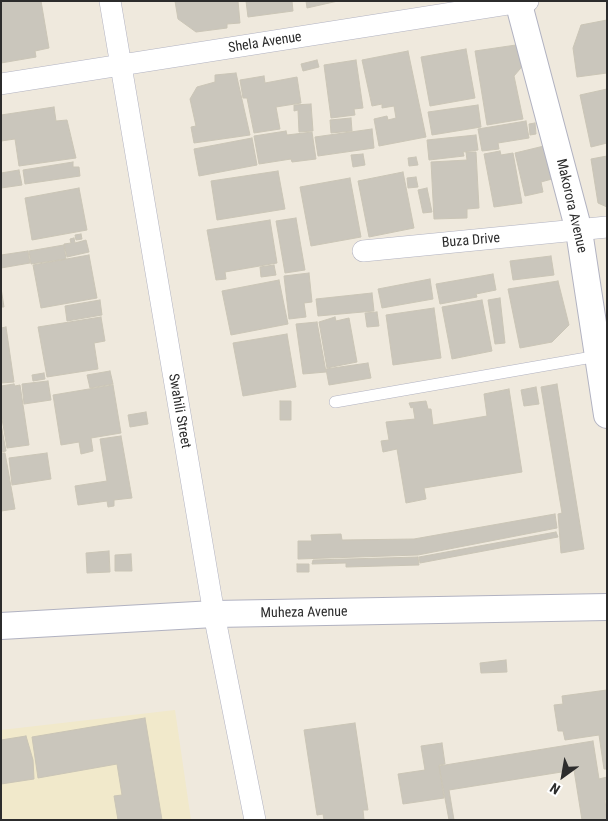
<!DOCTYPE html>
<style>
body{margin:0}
#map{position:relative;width:608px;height:821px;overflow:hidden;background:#efe9dd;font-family:"Roboto Condensed",sans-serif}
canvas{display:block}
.frame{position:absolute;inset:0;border:2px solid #2c2c2c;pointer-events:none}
.north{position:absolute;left:538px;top:751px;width:50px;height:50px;-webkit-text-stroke:4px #fff;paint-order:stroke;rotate:212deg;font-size:14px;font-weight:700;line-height:20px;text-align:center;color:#2c2c2c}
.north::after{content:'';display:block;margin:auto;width:18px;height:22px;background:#2c2c2c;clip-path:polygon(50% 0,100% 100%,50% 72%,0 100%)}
</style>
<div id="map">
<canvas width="608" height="821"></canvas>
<div class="frame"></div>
<div class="north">N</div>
</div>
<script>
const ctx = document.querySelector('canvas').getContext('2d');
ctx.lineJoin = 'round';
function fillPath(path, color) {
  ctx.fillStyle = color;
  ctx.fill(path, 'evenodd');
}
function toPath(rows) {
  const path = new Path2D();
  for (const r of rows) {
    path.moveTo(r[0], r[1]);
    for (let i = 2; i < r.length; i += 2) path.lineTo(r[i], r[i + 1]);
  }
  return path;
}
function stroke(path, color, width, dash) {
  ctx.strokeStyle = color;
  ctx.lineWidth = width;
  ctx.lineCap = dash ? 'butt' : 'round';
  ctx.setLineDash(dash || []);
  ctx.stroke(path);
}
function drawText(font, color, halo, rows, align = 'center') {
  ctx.font = font + ' "Roboto Condensed",sans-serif';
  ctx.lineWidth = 5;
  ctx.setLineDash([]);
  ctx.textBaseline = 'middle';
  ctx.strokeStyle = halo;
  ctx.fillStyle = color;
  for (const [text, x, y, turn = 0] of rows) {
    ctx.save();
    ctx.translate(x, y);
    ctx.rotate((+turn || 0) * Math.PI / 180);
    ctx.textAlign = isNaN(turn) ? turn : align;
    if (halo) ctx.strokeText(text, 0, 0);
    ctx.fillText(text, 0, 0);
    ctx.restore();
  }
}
fillPath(toPath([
 [175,710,191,820,1,820,1,730]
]), '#f1e9cb');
const building = toPath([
 [1,1,41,1,49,48,35,51,36,57,1,63,1,1],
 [175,1,238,1,240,23,227,24,227,28,196,32,178,19,175,1],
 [246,1,292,1,293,11,248,17,246,1],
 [306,1,338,1,307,8,306,1],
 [607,20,607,73,577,77,573,48,581,25,607,20],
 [516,45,526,62,514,76,523,119,487,125,475,51,516,45],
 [466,49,475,98,430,106,421,57,466,49],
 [408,51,426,137,379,146,374,119,387,116,388,120,396,118,394,106,382,108,382,104,372,106,362,60,408,51],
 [317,60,319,67,303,71,301,64,317,60],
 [356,60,363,108,354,109,355,115,331,118,324,65,356,60],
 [236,73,250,135,194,143,191,127,196,126,190,99,197,87,215,82,215,75,236,73],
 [264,76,265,83,297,77,301,103,276,107,280,129,254,133,247,98,243,98,240,80,264,76],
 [607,89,607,143,591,147,580,95,607,89],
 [311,104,313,131,299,132,298,110,294,111,294,105,311,104],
 [478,105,481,127,432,135,428,112,478,105],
 [54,107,56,121,67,120,76,158,19,166,15,139,1,141,1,115,54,107],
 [351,118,352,131,331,133,330,120,351,118],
 [526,121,529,138,498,143,499,149,482,151,478,129,526,121],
 [535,123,536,134,530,135,529,124,535,123],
 [372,129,374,148,318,156,315,137,372,129],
 [286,131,287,135,312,132,316,159,292,162,291,159,259,164,254,136,286,131],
 [476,135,478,150,463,152,464,156,429,160,427,140,476,135],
 [252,138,257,165,199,176,194,149,252,138],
 [544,146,552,179,541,182,543,192,525,196,515,153,544,146],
 [500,151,501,155,513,153,522,203,494,207,484,154,500,151],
 [466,152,476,152,479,208,467,209,467,218,434,219,431,162,467,160,466,152],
 [363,154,365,165,353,167,351,155,363,154],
 [607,156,607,207,598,203,591,159,607,156],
 [416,157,418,165,409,166,408,158,416,157],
 [73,162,73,167,79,167,80,176,25,184,23,170,73,162],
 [19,170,22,185,1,188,1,173,19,170],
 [278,171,285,209,217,220,211,181,278,171],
 [403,172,414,228,369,237,358,181,403,172],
 [416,177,418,187,408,188,407,178,416,177],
 [350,178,361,237,311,246,300,187,350,178],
 [79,188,87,230,32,240,25,198,79,188],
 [427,188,432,212,423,213,418,190,427,188],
 [296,218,305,270,285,273,276,221,296,218],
 [270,220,277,263,225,272,226,279,216,280,207,230,270,220],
 [81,234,82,239,76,240,75,235,81,234],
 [74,238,75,243,86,240,89,252,67,257,64,244,71,243,70,239,74,238],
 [64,245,66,259,31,264,29,251,64,245],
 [28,251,30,263,1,268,1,255,28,251],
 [89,255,97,298,41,308,33,265,89,255],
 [551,256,554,275,513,280,510,261,551,256],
 [274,265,276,275,261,277,260,267,274,265],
 [309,273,312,302,304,303,306,317,289,319,284,276,309,273],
 [493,274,496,290,476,294,477,297,440,304,436,284,493,274],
 [430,279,433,299,382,308,378,289,430,279],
 [279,280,288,324,231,335,222,291,279,280],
 [558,281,569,325,552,342,520,348,508,289,558,281],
 [1,288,4,307,1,307,1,288],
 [372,293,374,311,318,316,316,299,372,293],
 [500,298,505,343,495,344,488,300,500,298],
 [100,300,102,315,67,321,65,306,100,300],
 [482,300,492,351,452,359,442,307,482,300],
 [434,308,441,358,393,365,386,315,434,308],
 [377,312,379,326,367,327,365,313,377,312],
 [101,317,105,341,94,343,98,369,47,377,38,327,101,317],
 [335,317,336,321,349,318,357,362,327,368,319,322,335,317],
 [317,322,326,372,303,374,296,324,317,322],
 [6,327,14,382,1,383,1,328,6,327],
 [287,334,296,387,243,396,233,343,287,334],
 [368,363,371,378,329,385,326,369,368,363],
 [110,371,113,384,90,388,87,375,110,371],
 [44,373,45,379,33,381,32,375,44,373],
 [48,381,51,400,24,404,22,384,48,381],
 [14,384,15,386,20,385,29,445,7,448,1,413,1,386,14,384],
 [557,384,584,549,561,553,558,514,562,513,541,387,557,384],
 [113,385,121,433,91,438,93,451,81,454,79,442,61,445,53,395,113,385],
 [536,387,539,404,524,406,521,390,536,387],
 [509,389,522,472,424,488,426,499,406,503,397,449,383,452,381,441,389,440,386,422,415,419,413,407,411,408,409,403,426,401,428,409,431,409,433,425,487,416,484,394,509,389],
 [280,401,291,401,291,420,280,420,280,401],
 [146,412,148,424,130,427,128,415,146,412],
 [1,424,6,451,1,452,1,424],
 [121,436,132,498,114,500,114,506,108,507,107,501,78,505,75,486,107,481,100,439,121,436],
 [1,453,5,453,15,509,1,511,1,453],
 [47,453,51,479,12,485,9,458,47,453],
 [555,514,557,528,418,555,298,559,298,541,312,541,311,535,341,534,342,540,414,539,555,514],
 [556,532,558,537,420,563,419,557,556,532],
 [109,551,110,572,87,573,86,553,109,551],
 [131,554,132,571,115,571,115,555,131,554],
 [418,557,419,565,346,567,346,563,312,564,313,560,418,557],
 [297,564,309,564,309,572,297,572,297,564],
 [506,660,507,672,481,673,480,663,506,660],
 [607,690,607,769,604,769,599,735,565,740,563,731,558,731,554,705,563,704,562,696,607,690],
 [145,718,162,820,118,820,114,796,122,795,117,764,38,778,32,737,145,718],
 [355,723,368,810,363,810,364,820,324,820,323,814,317,815,304,730,355,723],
 [26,736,33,760,34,779,1,784,1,740,26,736],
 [593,741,599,779,607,777,607,800,605,800,607,820,582,820,574,770,449,790,454,820,449,820,439,766,593,741],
 [442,743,445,764,439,765,444,798,403,804,398,774,425,770,421,746,442,743]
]);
fillPath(building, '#cac6bc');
stroke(building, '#cac5b6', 1);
const service = toPath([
 [335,402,598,356]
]);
const minor = toPath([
 [110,1,214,614,255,820],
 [1,84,528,1],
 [363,251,607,227]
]);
const tertiary = toPath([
 [518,1,579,231,607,415],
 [1,626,214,614,607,607]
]);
stroke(service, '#b1b2c1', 12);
stroke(minor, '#b1b2c1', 22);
stroke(tertiary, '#b1b2c1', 28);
stroke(service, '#fff', 11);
stroke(minor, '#fff', 21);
stroke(tertiary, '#fff', 26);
drawText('14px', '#2c2c2c', '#fff', [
 ["Shela Avenue",265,43,-9],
 ["Makorora Avenue",571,206,77],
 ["Buza Drive",471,241,-5],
 ["Swahili Street",179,411,80],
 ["Muheza Avenue",304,613,-1]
]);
</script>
